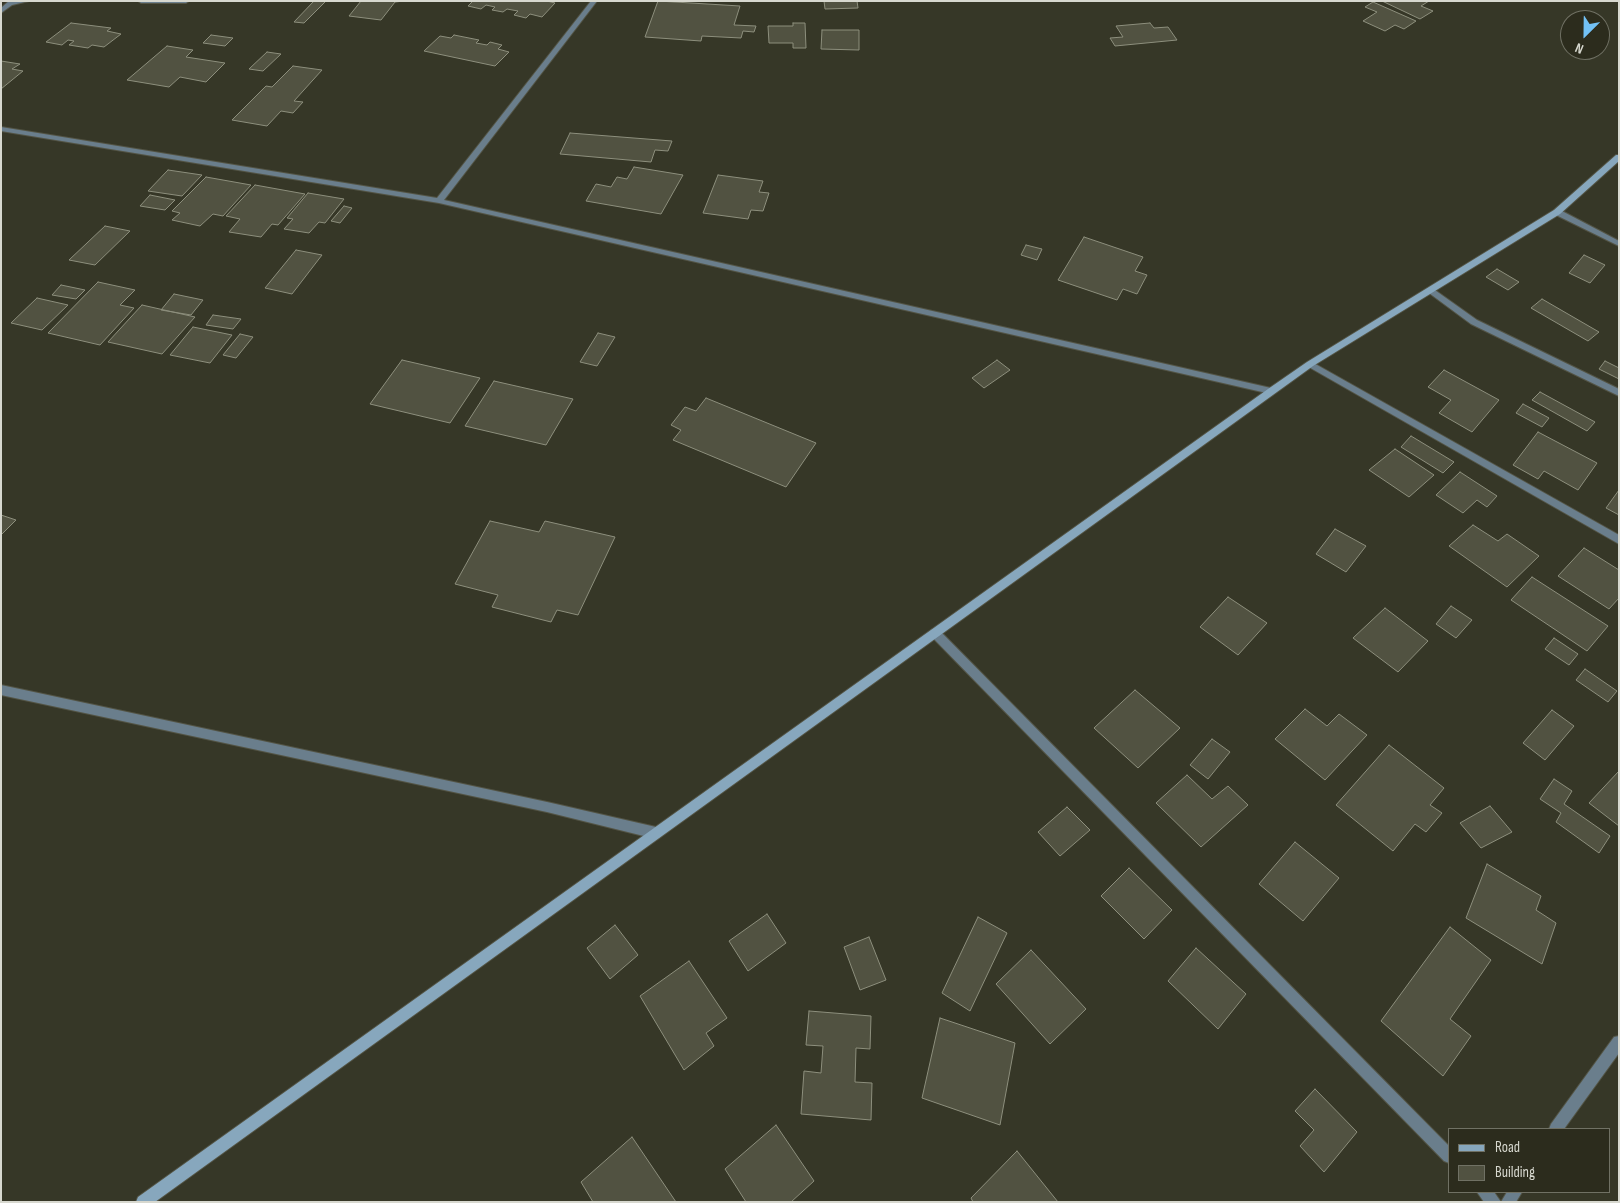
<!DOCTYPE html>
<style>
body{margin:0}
#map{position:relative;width:1620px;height:1203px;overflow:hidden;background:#363727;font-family:"Sofia Sans Condensed",sans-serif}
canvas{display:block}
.frame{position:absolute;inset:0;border:2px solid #d7d8cf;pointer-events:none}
.legend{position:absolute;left:1448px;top:1128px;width:162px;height:65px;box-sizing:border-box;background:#2c2c1d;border:1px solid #707164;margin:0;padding:6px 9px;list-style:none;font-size:15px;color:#d7d8cf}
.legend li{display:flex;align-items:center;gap:10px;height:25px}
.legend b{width:25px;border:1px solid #707164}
.north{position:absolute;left:1560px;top:10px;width:50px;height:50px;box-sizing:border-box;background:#2c2c1d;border:1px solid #707164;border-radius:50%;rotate:203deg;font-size:14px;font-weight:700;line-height:20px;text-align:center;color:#d7d8cf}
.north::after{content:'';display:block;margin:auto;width:18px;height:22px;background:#72c1f5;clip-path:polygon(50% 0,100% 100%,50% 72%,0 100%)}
</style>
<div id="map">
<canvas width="1620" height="1203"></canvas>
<div class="frame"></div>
<ul class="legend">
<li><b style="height:6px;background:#87a7bd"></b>Road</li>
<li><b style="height:14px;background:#515241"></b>Building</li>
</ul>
<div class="north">N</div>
</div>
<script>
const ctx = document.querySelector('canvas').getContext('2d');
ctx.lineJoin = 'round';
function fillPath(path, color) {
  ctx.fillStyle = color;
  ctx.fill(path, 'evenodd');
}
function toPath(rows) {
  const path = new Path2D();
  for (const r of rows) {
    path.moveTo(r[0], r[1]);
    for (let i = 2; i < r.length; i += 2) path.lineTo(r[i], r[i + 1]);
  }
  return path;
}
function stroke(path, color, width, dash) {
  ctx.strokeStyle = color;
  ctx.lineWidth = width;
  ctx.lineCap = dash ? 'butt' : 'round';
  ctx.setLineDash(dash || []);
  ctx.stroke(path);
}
const building = toPath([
 [314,1,326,1,304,23,294,22,314,1],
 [361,1,404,1,395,2,381,20,349,16,361,1],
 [473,1,547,1,555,3,542,17,530,14,526,18,514,15,518,11,507,9,503,12,492,10,495,7,486,5,481,9,468,6,473,1],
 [658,1,740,6,734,25,756,26,754,32,743,31,741,38,702,36,701,41,645,37,658,1],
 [824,1,857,1,858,8,825,9,824,1],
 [1382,1,1429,1,1421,6,1433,11,1420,19,1382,1],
 [1373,2,1416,21,1404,29,1395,25,1385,31,1363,21,1377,12,1365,7,1373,2],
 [71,23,111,28,107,31,121,34,104,47,92,45,88,48,69,45,74,41,68,40,62,45,46,42,71,23],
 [793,23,805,23,806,48,793,48,793,43,769,43,768,26,793,26,793,23],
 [1150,23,1154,28,1168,27,1177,40,1115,46,1110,38,1123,37,1116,26,1150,23],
 [822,30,859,30,859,50,821,49,822,30],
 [211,35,233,38,225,46,203,43,211,35],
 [454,35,479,40,476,43,487,45,490,42,502,45,498,49,509,52,495,66,424,51,440,36,451,38,454,35],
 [167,46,193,50,186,57,225,63,206,82,180,77,169,87,127,80,167,46],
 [267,52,281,54,263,71,249,69,267,52],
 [1,61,20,64,12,69,23,71,1,89,1,61],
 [293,66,322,70,294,101,303,102,293,113,281,111,267,126,232,120,266,86,272,87,293,66],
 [570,133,672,141,668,151,655,150,651,162,560,154,570,133],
 [634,167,683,175,661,214,586,201,596,184,611,187,617,177,627,179,634,167],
 [168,170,202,175,182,196,148,191,168,170],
 [718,175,763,181,759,192,769,193,763,211,751,210,748,219,703,213,718,175],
 [206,177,251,185,223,216,213,214,200,226,172,220,180,213,172,211,206,177],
 [255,185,305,194,278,225,272,224,261,237,229,232,240,219,226,216,255,185],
 [308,193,344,199,325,223,319,222,309,233,284,229,293,219,287,218,308,193],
 [150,195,175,200,165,210,140,206,150,195],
 [344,206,352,208,340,223,331,221,344,206],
 [105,226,130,231,95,265,69,260,105,226],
 [1084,237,1143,257,1135,271,1147,275,1137,294,1123,289,1117,300,1058,280,1084,237],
 [1026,245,1042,249,1037,260,1021,255,1026,245],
 [296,250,322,255,292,294,265,288,296,250],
 [1584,255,1605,265,1590,283,1569,273,1584,255],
 [1497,269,1519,282,1508,290,1486,277,1497,269],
 [98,282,135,290,120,305,134,308,100,345,48,333,98,282],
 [61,285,85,290,76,299,52,295,61,285],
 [174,294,203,300,191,315,161,310,174,294],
 [37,298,68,305,42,330,11,323,37,298],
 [1542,299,1599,332,1588,341,1531,308,1542,299],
 [142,305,195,317,162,354,108,342,142,305],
 [213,315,241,319,233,329,206,325,213,315],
 [193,327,232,335,210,363,170,355,193,327],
 [598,333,615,337,597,366,580,362,598,333],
 [240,334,253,337,236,358,223,355,240,334],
 [402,360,480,378,450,423,370,404,402,360],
 [997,360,1010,370,984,388,972,378,997,360],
 [1605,361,1619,368,1619,379,1599,369,1605,361],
 [1444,370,1499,400,1472,432,1439,413,1451,400,1428,387,1444,370],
 [494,381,573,399,546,445,465,426,494,381],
 [1540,392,1595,422,1587,431,1532,400,1540,392],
 [706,398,816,443,786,487,673,440,681,430,671,425,685,407,696,411,706,398],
 [1523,404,1549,418,1542,427,1516,413,1523,404],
 [1538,432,1597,463,1578,490,1544,471,1538,479,1513,465,1538,432],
 [1411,436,1454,462,1443,473,1401,447,1411,436],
 [1395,449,1434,475,1409,497,1369,470,1395,449],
 [1460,472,1497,496,1487,507,1477,500,1463,513,1436,495,1460,472],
 [1619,490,1619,515,1606,508,1619,490],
 [1,515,16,520,1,535,1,515],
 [490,521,539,532,545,521,615,537,578,615,557,610,551,622,492,607,498,595,455,584,490,521],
 [1473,525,1498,541,1507,534,1539,556,1507,587,1449,546,1473,525],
 [1335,529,1366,546,1346,572,1316,554,1335,529],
 [1584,548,1619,570,1619,598,1609,609,1558,576,1584,548],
 [1532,577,1608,626,1587,651,1511,600,1532,577],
 [1228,597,1267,623,1238,655,1200,627,1228,597],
 [1451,606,1472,620,1456,638,1436,624,1451,606],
 [1385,608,1428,641,1398,672,1353,638,1385,608],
 [1554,638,1578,654,1569,665,1545,649,1554,638],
 [1585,669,1617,691,1608,702,1576,680,1585,669],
 [1135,690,1180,728,1138,768,1094,728,1135,690],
 [1305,709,1327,726,1339,714,1367,735,1325,780,1275,739,1305,709],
 [1552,710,1574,726,1545,760,1523,743,1552,710],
 [1212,739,1230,752,1208,779,1190,765,1212,739],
 [1389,745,1444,788,1430,805,1442,813,1426,832,1415,824,1393,851,1336,805,1389,745],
 [1619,771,1619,826,1589,803,1619,771],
 [1187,775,1212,799,1228,786,1248,805,1201,847,1156,803,1187,775],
 [1554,779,1572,791,1564,804,1610,836,1599,853,1556,822,1561,813,1540,799,1554,779],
 [1490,806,1512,832,1481,848,1460,823,1490,806],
 [1067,807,1090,830,1060,856,1038,832,1067,807],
 [1295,842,1339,878,1303,921,1259,884,1295,842],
 [1487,864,1541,896,1536,910,1556,923,1542,964,1466,918,1487,864],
 [1129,868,1172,910,1144,939,1101,896,1129,868],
 [767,914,786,943,748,971,729,941,767,914],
 [978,917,1007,933,970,1011,942,993,978,917],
 [615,925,638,955,610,979,587,948,615,925],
 [1450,927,1491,960,1450,1019,1471,1036,1443,1076,1381,1021,1450,927],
 [869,937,886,980,860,990,844,947,869,937],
 [1196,948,1246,994,1218,1029,1168,981,1196,948],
 [1031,950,1086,1009,1050,1044,996,984,1031,950],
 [689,961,727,1018,706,1033,714,1046,684,1070,640,996,689,961],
 [809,1011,871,1016,870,1049,856,1048,855,1082,872,1083,871,1120,801,1114,804,1071,821,1073,823,1046,806,1045,809,1011],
 [940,1018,1015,1043,1000,1125,922,1098,940,1018],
 [1315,1089,1357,1132,1324,1172,1300,1146,1314,1130,1295,1111,1315,1089],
 [776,1125,814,1181,791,1202,746,1202,725,1169,776,1125],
 [632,1137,676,1202,593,1202,581,1182,632,1137],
 [1017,1151,1058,1202,973,1202,971,1198,1017,1151]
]);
fillPath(building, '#515241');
stroke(building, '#8d8f7d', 1);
const street = toPath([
 [9,1,29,1,12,5,1,13,1,8,9,1],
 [138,1,189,1,186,3,141,3,138,1],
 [591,1,597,1,444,200,1271,388,1275,391,1274,393,1271,394,439,203,1,131,1,127,437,198,591,1],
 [1554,210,1560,210,1619,241,1619,246,1554,214,1554,210],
 [1432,288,1477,320,1619,389,1619,396,1471,324,1429,293,1428,291,1432,288],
 [1310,361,1619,535,1619,544,1307,366,1306,364,1310,361],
 [935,629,939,630,1449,1146,1449,1163,1444,1161,931,636,930,633,931,630,935,629],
 [1,685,547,802,656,827,660,829,662,833,660,837,656,839,547,812,1,695,1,685],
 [1619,1036,1619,1053,1564,1129,1549,1129,1551,1124,1614,1037,1619,1036],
 [1477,1192,1494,1192,1501,1202,1484,1202,1477,1192],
 [1507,1192,1522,1192,1516,1202,1501,1202,1507,1192]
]);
const secondary = toPath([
 [1616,155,1619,155,1619,161,1560,214,1313,366,155,1202,136,1202,138,1197,1268,389,1307,362,1554,210,1616,155]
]);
stroke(street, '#535445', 2);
stroke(secondary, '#535445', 2);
fillPath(street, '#6a7e8c');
fillPath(secondary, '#87a7bd');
</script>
